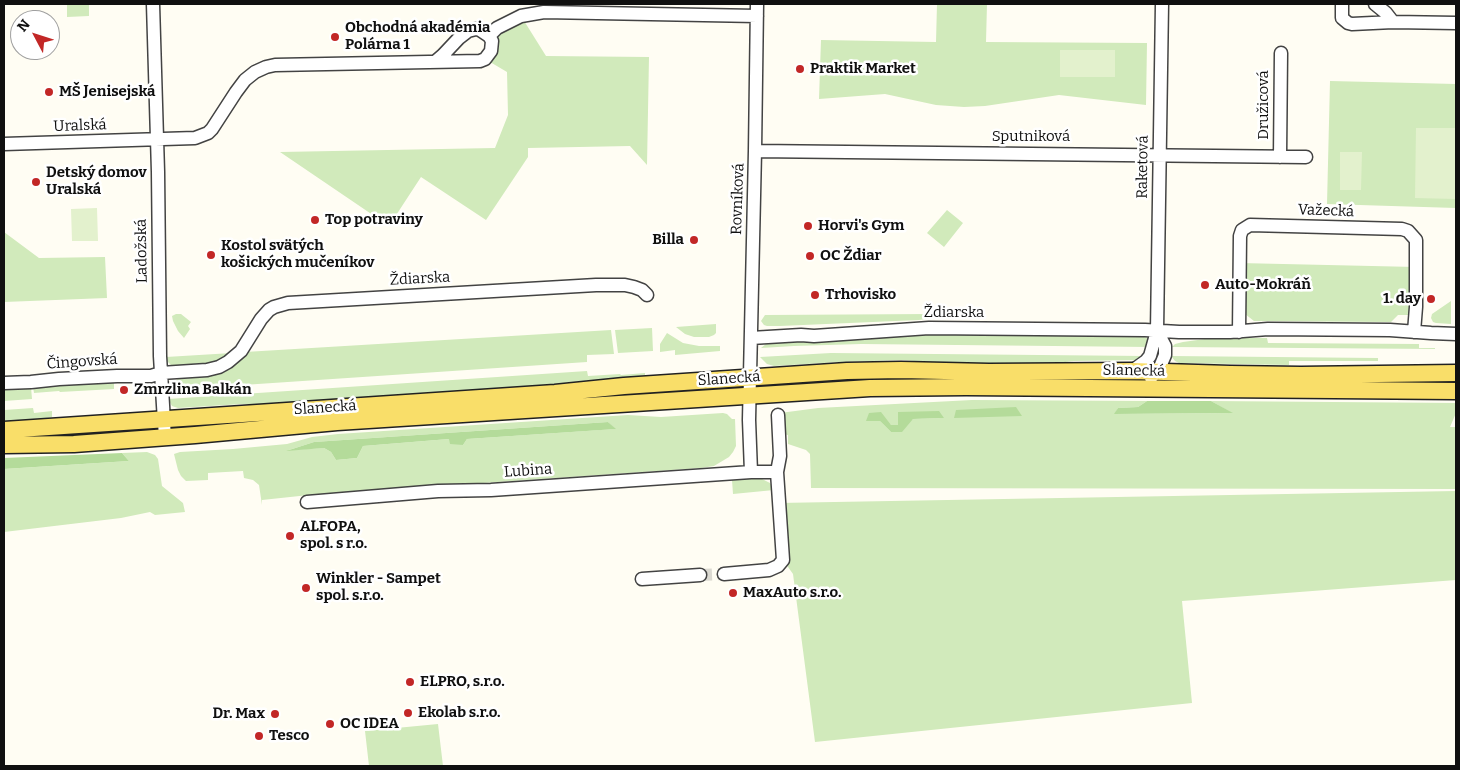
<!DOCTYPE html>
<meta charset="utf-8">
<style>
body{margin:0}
#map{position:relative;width:1460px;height:770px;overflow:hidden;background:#fffdf3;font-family:Bitter,serif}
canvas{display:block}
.frame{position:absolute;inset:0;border:5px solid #101010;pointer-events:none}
.north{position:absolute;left:10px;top:10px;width:50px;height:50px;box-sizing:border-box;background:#fff;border:1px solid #9f9f9f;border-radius:50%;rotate:310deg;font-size:14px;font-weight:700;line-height:20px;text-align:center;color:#101010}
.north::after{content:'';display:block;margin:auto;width:18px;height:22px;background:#c22726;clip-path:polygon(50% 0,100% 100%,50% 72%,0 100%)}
</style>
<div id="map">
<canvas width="1460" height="770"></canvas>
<div class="frame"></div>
<div class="north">N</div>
</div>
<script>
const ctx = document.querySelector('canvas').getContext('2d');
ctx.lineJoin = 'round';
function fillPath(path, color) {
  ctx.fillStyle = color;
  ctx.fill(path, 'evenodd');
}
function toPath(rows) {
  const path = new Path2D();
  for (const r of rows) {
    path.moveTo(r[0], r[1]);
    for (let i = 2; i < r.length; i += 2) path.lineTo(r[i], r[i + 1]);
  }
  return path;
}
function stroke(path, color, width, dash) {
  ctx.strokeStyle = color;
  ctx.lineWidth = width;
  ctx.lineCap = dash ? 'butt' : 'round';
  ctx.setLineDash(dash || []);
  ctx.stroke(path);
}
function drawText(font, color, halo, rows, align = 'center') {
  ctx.font = font + ' Bitter,serif';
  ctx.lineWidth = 5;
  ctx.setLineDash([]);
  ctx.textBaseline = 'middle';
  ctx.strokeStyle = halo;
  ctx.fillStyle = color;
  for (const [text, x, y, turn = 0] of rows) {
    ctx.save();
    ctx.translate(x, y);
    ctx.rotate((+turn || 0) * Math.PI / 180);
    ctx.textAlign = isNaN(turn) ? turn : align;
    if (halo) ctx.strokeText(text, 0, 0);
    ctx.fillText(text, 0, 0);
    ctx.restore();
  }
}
fillPath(toPath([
 [67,4,89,4,89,16,67,17],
 [937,4,987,4,986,42,1147,43,1146,105,1059,95,985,106,964,107,936,105,885,94,819,99,821,40,936,42],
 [521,16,546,56,649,57,647,165,630,146,528,148,528,157,486,220,421,177,389,226,280,152,495,148,508,115,507,72,485,59,492,41],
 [1330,81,1456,84,1456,208,1327,204],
 [947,210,963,223,944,247,927,233],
 [4,232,39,258,105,257,107,298,4,302],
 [1239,263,1416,267,1410,305,1408,315,1398,315,1391,322,1254,321,1245,314],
 [1451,301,1451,324,1436,323,1433,322,1431,318,1432,314],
 [176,314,181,314,191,322,188,326,190,329,184,338,178,331,173,321,172,316],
 [930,314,926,319,919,320,780,326,767,326,764,325,761,321,765,315],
 [716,324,716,333,714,335,709,337,694,337,685,334,676,327],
 [652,328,653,351,618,353,615,330],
 [611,330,614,354,587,355,587,362,168,390,171,383,178,379,206,377,229,369,234,366,245,352],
 [667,333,683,343,699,346,720,346,720,351,675,355,675,350,660,352,660,344],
 [930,334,1141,336,1147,338,1149,341,1150,347,861,344,794,346,761,348,766,344,793,342],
 [1212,338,1267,338,1268,343,1419,344,1419,348,1435,348,1435,349,1172,347,1175,344,1183,342],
 [232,353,218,363,172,366,167,361,166,357],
 [831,353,1145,356,1137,360,1074,361,1040,365,970,366,903,360,840,362,774,366,767,364,760,357],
 [1171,356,1378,358,1378,361,1289,361,1289,365,1232,364,1179,363,1175,361],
 [587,371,588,376,620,374,621,375,645,373,645,375,620,381,288,405,242,404,178,408,172,406,168,399],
 [114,382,114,389,60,392,59,391,34,393,33,387],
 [31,387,32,399,4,401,4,389],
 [972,400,1147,401,1138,407,1118,408,1115,414,1232,413,1211,401,1456,403,1456,413,1450,427,1456,427,1456,489,811,488,810,454,806,450,788,444,788,435,782,434,780,413,818,408],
 [898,412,943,418,913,419,891,432,880,421,891,425,898,425],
 [33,408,34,413,52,411,52,417,20,423,4,424,4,410],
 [723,413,727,414,732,419,735,419,736,446,733,452,729,457,714,466,701,468,309,495,262,500,262,505,259,485,253,480,244,478,243,471,208,473,208,480,186,481,181,476,178,470,174,454,180,452,233,449,287,444,312,437,338,434,628,415,661,417],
 [608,422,615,429,467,439,463,445,449,439,363,446,357,458,336,460,331,452,324,448,289,450,314,442],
 [147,452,155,455,158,459,162,486,183,503,185,512,155,515,150,512,121,518,4,532,4,469,129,461,122,453],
 [760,478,770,483,774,490,733,494,732,480],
 [1456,491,1456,580,1182,601,1192,703,815,742,793,574,783,560,778,503],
 [438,724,443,766,369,766,365,731]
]), '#d1eabb');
fillPath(toPath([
 [1147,401,1211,401,1233,413,1114,414,1118,408,1138,407],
 [1016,407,1022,416,954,418,956,410],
 [939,411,944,418,913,419,902,432,891,432,880,421,866,421,869,413,881,412,891,425,898,425,898,412],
 [608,422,616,429,467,439,463,445,450,444,449,439,363,446,357,458,336,460,331,452,324,448,286,451,314,442],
 [122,453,129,461,4,469,4,458]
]), '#b4db9a');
fillPath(toPath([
 [1060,50,1115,50,1115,77,1060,77],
 [1416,128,1456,128,1456,199,1415,198],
 [1340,152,1362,152,1361,190,1340,190],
 [97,208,98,241,72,241,71,209]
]), '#e3f1cd');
stroke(toPath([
 [700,575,724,574]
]), '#dbd9d1', 12, [12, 6]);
const minor = toPath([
 [153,4,158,172,160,356,165,438],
 [1342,4,1342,18,1348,23,1352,24,1393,22,1456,23],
 [1375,4,1386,13,1393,22],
 [489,36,497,28,521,16,544,12,757,16],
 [4,144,195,138,208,133,212,129,236,92,245,80,255,72,266,67,275,65,480,61,485,59,491,51,492,41,489,36,480,30,476,29,468,31,459,38,443,55,436,61],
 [755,151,1306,157],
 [1280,157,1281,53],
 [1239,332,1240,236,1242,230,1250,225,1402,229,1408,231,1416,240,1416,307,1414,332],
 [751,338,801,335,814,336,929,328,1145,330,1179,332,1230,332,1268,329,1390,330,1431,333,1456,334],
 [1132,371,1146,361,1150,356,1157,331,1162,4],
 [1151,378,1160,367,1165,355,1165,346,1157,331],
 [4,383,31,382,59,379,117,376,151,376,161,373,207,370,219,367,228,362,241,351,261,319,269,310,274,307,288,303,596,285,625,285,634,287,642,290,647,295],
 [751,472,749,420,755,151,757,4],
 [307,502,438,491,491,490,751,472,777,472],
 [724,574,769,570,778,566,783,560,777,472,780,456,778,415],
 [642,579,700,575]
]);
const major = toPath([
 [4,430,555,393,624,386,847,371,901,370,989,372,1132,371,1230,374,1301,375,1456,373],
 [4,445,74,444,195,435,337,422,870,388,966,387,1456,391]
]);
stroke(minor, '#434343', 15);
stroke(major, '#212121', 19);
stroke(minor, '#fff', 12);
stroke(major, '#f9de69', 16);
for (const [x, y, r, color] of [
 [335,37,5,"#c22726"],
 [800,69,5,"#c22726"],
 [49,92,5,"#c22726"],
 [36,182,5,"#c22726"],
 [315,220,5,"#c22726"],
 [808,226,5,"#c22726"],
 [694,240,5,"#c22726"],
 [211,255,5,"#c22726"],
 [810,256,5,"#c22726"],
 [1205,285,5,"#c22726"],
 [815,295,5,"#c22726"],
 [1431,299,5,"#c22726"],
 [124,390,5,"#c22726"],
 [290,536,5,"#c22726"],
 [306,588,5,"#c22726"],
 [733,593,5,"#c22726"],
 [410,682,5,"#c22726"],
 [408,713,5,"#c22726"],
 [275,714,5,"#c22726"],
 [330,724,5,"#c22726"],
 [259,736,5,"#c22726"]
]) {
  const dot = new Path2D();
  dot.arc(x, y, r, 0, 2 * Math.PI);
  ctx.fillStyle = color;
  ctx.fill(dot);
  stroke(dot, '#fff', 2);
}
drawText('bold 15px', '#101010', '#fff', [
 ["Obchodná akadémia",345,28],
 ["Polárna 1",345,45],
 ["Praktik Market",810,69],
 ["MŠ Jenisejská",59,92],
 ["Detský domov",46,173],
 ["Uralská",46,190],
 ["Top potraviny",325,220],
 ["Horvi's Gym",818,226],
 ["Billa",684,240,"right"],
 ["Kostol svätých",221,246],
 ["košických mučeníkov",221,263],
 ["OC Ždiar",820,256],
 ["Auto-Mokráň",1215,285],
 ["Trhovisko",825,295],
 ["1. day",1421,299,"right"],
 ["Zmrzlina Balkán",134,390],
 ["ALFOPA,",300,527],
 ["spol. s r.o.",300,544],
 ["Winkler - Sampet",316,579],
 ["spol. s.r.o.",316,596],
 ["MaxAuto s.r.o.",743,593],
 ["ELPRO, s.r.o.",420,682],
 ["Ekolab s.r.o.",418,713],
 ["Dr. Max",265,714,"right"],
 ["OC IDEA",340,724],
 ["Tesco",269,736]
], 'left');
drawText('15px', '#101010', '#fff', [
 ["Družicová",1264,105,-90],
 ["Uralská",80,126,-2],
 ["Sputniková",1031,137],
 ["Raketová",1143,167,-89],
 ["Rovníková",738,199,-88],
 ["Važecká",1326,211,2],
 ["Ladožská",142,251,-91],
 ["Ždiarska",420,279,-3],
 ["Ždiarska",954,313],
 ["Čingovská",82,362,-4],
 ["Slanecká",1134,371,1],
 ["Slanecká",729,379,-4],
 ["Slanecká",325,408,-4],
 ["Lubina",528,471,-4]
]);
</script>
